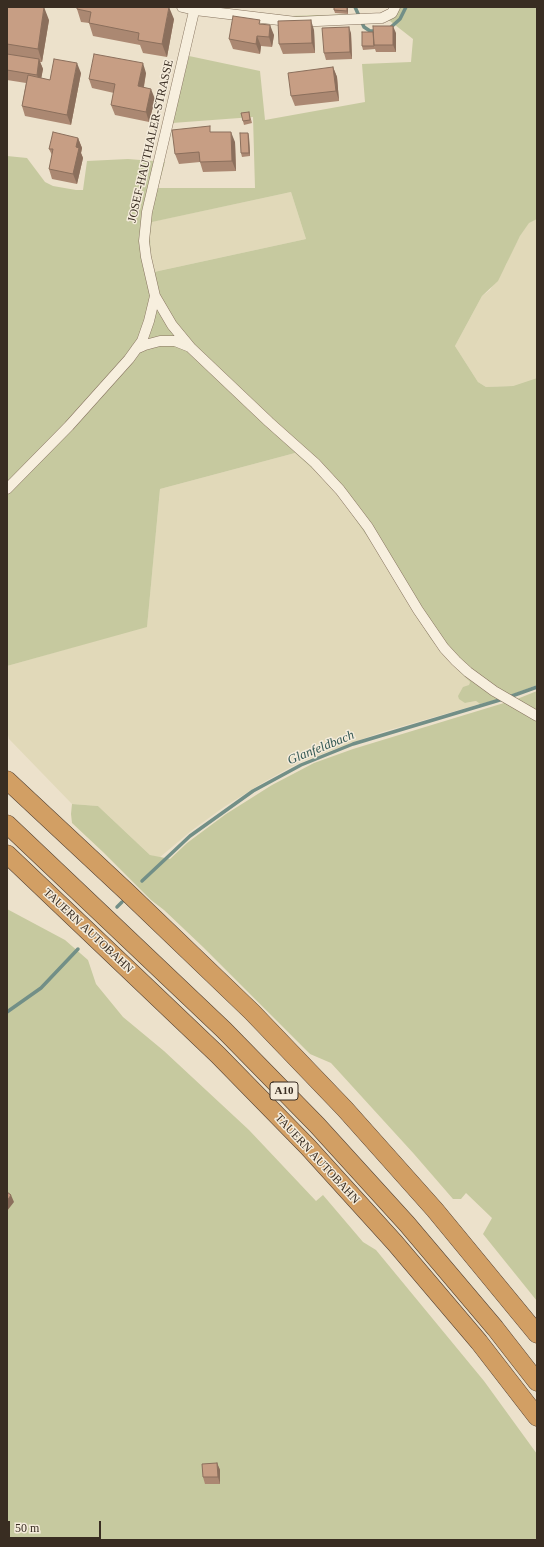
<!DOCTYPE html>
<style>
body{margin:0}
#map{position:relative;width:544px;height:1547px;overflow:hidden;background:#ece1cb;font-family:"Times New Roman",serif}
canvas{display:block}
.frame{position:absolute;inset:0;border:8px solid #392d22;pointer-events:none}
.scale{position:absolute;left:8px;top:1521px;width:93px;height:18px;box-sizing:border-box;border:2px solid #392d22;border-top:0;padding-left:5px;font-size:12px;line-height:14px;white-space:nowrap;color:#392d22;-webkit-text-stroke:3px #f4ebda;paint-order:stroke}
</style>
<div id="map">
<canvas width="544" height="1547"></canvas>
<div class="frame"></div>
<div class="scale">50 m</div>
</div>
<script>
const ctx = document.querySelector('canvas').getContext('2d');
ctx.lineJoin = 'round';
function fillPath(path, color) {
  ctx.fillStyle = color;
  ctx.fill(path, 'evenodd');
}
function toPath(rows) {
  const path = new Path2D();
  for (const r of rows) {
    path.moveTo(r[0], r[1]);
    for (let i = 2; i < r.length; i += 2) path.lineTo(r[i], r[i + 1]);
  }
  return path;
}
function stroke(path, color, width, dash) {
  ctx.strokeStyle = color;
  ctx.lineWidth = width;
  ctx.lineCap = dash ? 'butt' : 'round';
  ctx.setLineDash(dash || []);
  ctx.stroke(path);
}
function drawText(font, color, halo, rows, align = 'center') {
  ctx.font = font + ' "Times New Roman",serif';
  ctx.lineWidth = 3;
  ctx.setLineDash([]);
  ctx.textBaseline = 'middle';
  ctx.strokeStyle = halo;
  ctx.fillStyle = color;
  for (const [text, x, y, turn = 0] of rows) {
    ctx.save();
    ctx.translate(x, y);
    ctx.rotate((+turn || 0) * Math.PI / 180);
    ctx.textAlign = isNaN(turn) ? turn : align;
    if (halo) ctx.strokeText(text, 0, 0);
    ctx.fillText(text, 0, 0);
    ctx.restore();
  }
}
fillPath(toPath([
 [291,192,306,239,154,272,151,256,150,236,151,222],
 [537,219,537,378,513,386,486,387,478,382,455,346,482,296,490,290,506,265,509,257,520,236,529,222],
 [295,453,316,472,342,500,375,548,404,597,430,638,446,658,470,682,465,703,476,701,480,704,382,732,300,762,264,782,224,807,191,831,159,858,150,855,98,806,72,804,9,739,7,731,7,666,147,626,160,489]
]), '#e1d9b9');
fillPath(toPath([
 [206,7,290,16,354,14,390,16,395,7,537,7,537,219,529,223,520,236,498,281,482,296,455,346,478,382,486,387,513,386,537,378,537,685,500,699,480,704,476,701,465,703,459,699,458,696,463,687,469,685,470,682,446,658,430,638,404,597,375,548,342,500,316,472,295,453,160,489,147,627,7,666,7,156,27,158,45,182,53,186,76,190,83,190,87,161,128,159,165,162,158,188,255,188,253,117,172,123,189,56,260,71,265,120,365,102,362,64,411,62,413,39,390,21,289,17],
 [291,192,306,239,154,272,151,256,150,236,152,222],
 [537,691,537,1301,483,1234,492,1218,466,1193,461,1199,453,1199,414,1154,331,1063,310,1054,203,947,164,910,151,900,103,852,72,823,71,814,72,804,98,806,150,855,170,859,187,843,226,814,272,785,314,763,353,749,517,699],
 [7,909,65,940,88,960,96,984,123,1017,164,1051,249,1130,316,1201,323,1195,363,1242,376,1250,484,1381,537,1454,537,1540,7,1540]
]), '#c6c99f');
stroke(toPath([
 [355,7,364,27,370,31,378,31],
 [390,28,400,19,406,7],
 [509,697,537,687],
 [142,881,190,836,253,791,301,765,353,744,503,699],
 [117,907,122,902],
 [7,1012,41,988,78,949]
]), '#728f87', 3.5);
const street = toPath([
 [182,7,195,10,296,22,382,18,392,13,395,7],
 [155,296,172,325,191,348,269,422,315,463,340,490,368,527,418,610,444,648,456,661,468,672,494,691,537,716],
 [136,349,145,345,160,341,175,341,190,347],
 [7,489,69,426,129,359,142,341,149,321,155,296,146,257,144,241,147,212,195,7]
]);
const highway = toPath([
 [7,780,128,893,252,1012,345,1109,435,1210,537,1334],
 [7,824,224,1030,317,1125,407,1224,495,1328,537,1382],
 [7,854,218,1055,308,1147,395,1243,479,1342,537,1417]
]);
stroke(street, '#877460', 11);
stroke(highway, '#564334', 19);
stroke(street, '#f7efde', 10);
stroke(highway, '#d29f64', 18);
fillPath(toPath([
 [7,7,49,20,42,62,40,62,43,69,41,78,50,80,81,73,71,125,25,116,22,106,26,83,7,80],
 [294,7,318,7,303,8],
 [334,7,348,7,348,14,335,13,334,10],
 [77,9,174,19,167,57,143,53,140,45,93,36,89,23,81,22],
 [261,24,274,35,272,47,261,46,260,54,233,49,229,39],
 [314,30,315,53,283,54,279,44],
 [351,33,352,59,326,60,324,53],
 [396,33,396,52,376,52,375,49,363,50,362,46],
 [333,67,337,77,339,101,295,106,291,96],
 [146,73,144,87,155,99,149,122,115,115,111,105,114,93,92,88,89,79],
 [249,112,252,123,244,125,243,121],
 [212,132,235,142,236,171,203,172,200,162,179,164,175,154],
 [248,133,249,137,250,156,242,157,241,153],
 [78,138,82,148,81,153,83,158,77,184,52,179,49,169,52,155,49,149],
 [217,1463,220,1470,220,1484,205,1484,203,1477]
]), '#ab8872');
fillPath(toPath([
 [44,7,49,20,42,62,38,49],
 [169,7,174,19,167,57,162,44],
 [347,7,348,7,348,14,347,11],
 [311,20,314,30,315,53,312,43],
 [270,25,274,35,272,47,269,37],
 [393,26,396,33,396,52,393,45],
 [349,27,351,33,352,59,350,52],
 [257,36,261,46,260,54,256,44],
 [39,59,43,69,40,85,37,75],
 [77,63,81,73,71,125,67,115],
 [143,63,146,73,142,96,138,86],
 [333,67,337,77,339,101,336,91],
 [151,89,155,99,149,122,146,112],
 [231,132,235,142,236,171,232,161],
 [248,133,249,137,250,156,249,153],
 [78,138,82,148,81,153,83,158,77,184,73,174,76,147],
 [11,1195,14,1202,7,1211,7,1201],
 [217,1463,220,1470,220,1484,218,1477]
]), '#8b6f5c');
const building = toPath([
 [7,7,44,7,38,49,7,44,7,7],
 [77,7,169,7,162,44,138,40,139,33,89,23,91,12,77,9,77,7],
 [334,7,347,7,347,11,334,10,334,7],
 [233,16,260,20,259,24,270,25,269,37,257,36,256,44,229,39,233,16],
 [311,20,312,43,279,44,278,21,311,20],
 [373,26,393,26,393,45,374,45,373,26],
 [349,27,350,52,324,53,322,28,349,27],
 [362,32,373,32,374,46,362,46,362,32],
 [7,54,39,59,37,75,7,70,7,54],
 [94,54,143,63,138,86,151,89,146,112,111,105,115,84,89,79,94,54],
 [54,59,77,63,67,115,22,106,28,75,50,80,54,59],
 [333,67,336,91,291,96,288,73,333,67],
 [249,112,250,120,243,121,241,113,249,112],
 [210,126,210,132,231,132,232,161,200,162,199,152,175,154,172,130,210,126],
 [53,132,78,138,76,147,79,148,73,174,49,169,53,149,49,149,53,132],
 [240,133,248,133,249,153,241,153,240,133],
 [7,1192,11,1195,7,1201,7,1192],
 [217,1463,218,1477,203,1477,202,1464,217,1463]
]);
fillPath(building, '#c79e84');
stroke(building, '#8b6f5c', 1);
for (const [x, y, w] of [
 [284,1091,28]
]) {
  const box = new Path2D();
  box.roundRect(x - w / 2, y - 9, w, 18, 3);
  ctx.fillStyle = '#f4ebda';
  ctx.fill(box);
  stroke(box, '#392d22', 1);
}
drawText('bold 11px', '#392d22', null, [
 ["A10",284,1091]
]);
drawText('12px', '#392d22', '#f4ebda', [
 ["JOSEF-HAUTHALER-STRASSE",151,141,-77],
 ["TAUERN AUTOBAHN",88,931,43],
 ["TAUERN AUTOBAHN",317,1159,47]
]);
drawText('italic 13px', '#335854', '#f4ebda', [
 ["Glanfeldbach",321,748,-22]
]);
</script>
